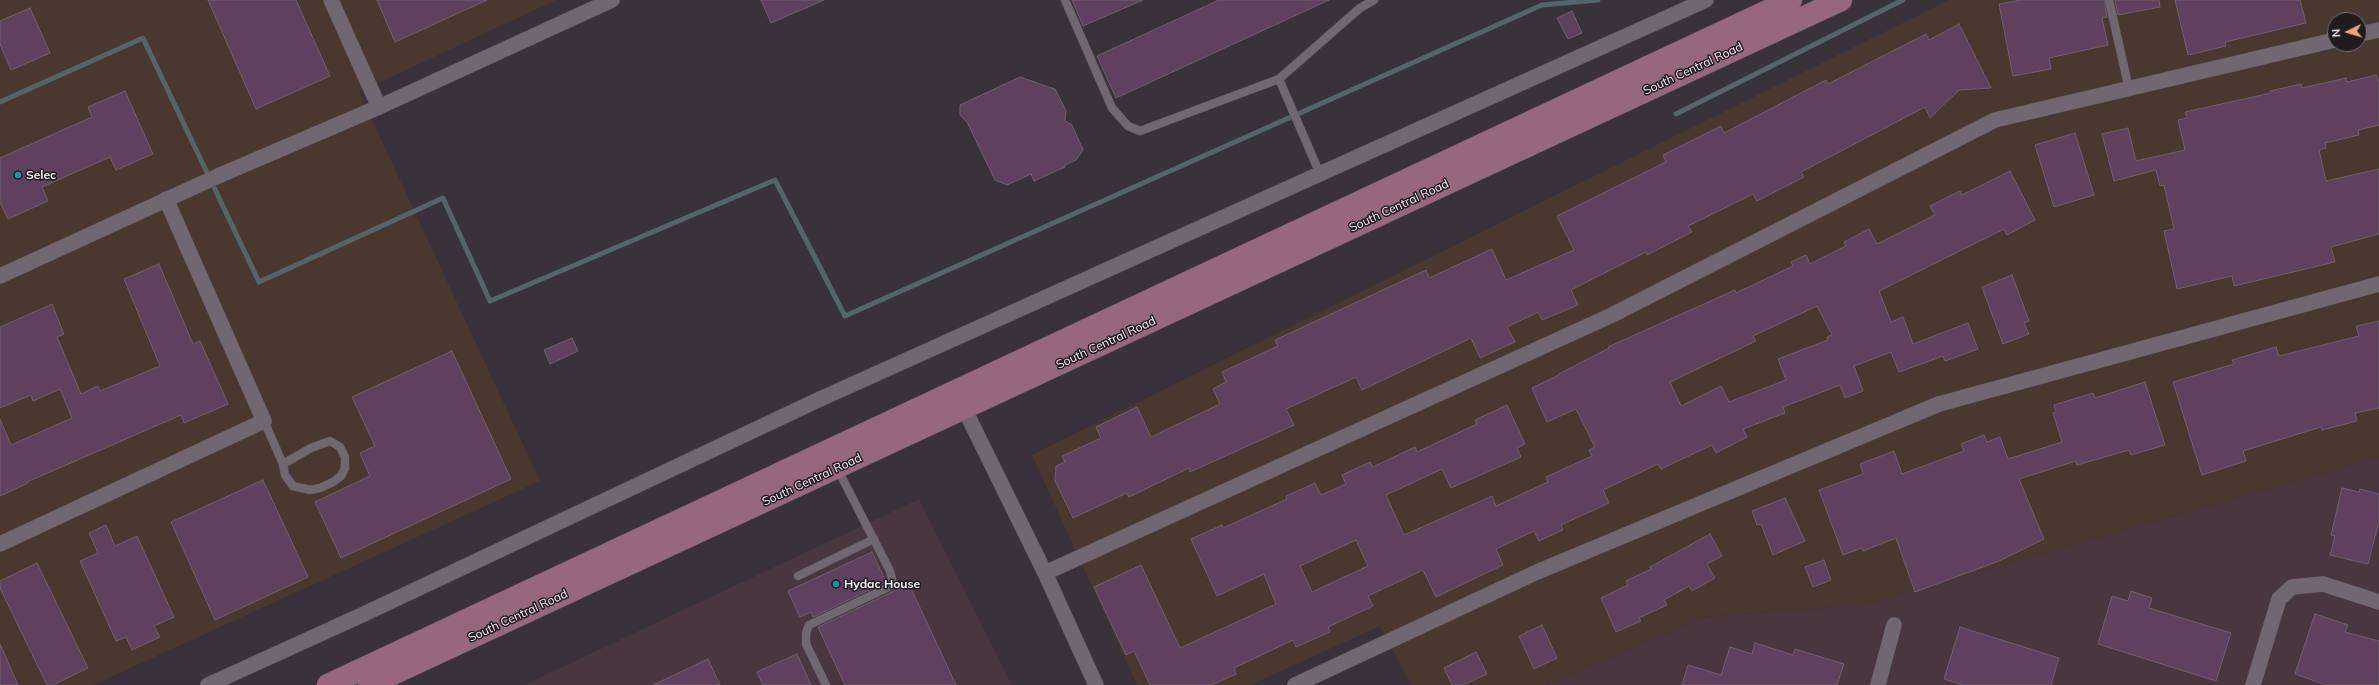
<!DOCTYPE html>
<style>
body{margin:0}
#map{position:relative;width:2379px;height:685px;overflow:hidden;background:#3a323a;font-family:Mulish,sans-serif}
canvas{display:block}
.north{position:absolute;left:2327px;top:12px;width:40px;height:40px;box-sizing:border-box;background:#1f1b1f;border:1px solid #757075;border-radius:50%;rotate:265deg;font-size:11px;font-weight:700;line-height:16px;text-align:center;color:#f6f0f6}
.north::after{content:'';display:block;margin:auto;width:14px;height:18px;background:#f0a279;clip-path:polygon(50% 0,100% 100%,50% 72%,0 100%)}
</style>
<div id="map">
<canvas width="2379" height="685"></canvas>
<div class="north">N</div>
</div>
<script>
const ctx = document.querySelector('canvas').getContext('2d');
ctx.lineJoin = 'round';
function fillPath(path, color) {
  ctx.fillStyle = color;
  ctx.fill(path, 'evenodd');
}
function toPath(rows) {
  const path = new Path2D();
  for (const r of rows) {
    path.moveTo(r[0], r[1]);
    for (let i = 2; i < r.length; i += 2) path.lineTo(r[i], r[i + 1]);
  }
  return path;
}
function stroke(path, color, width, dash) {
  ctx.strokeStyle = color;
  ctx.lineWidth = width;
  ctx.lineCap = dash ? 'butt' : 'round';
  ctx.setLineDash(dash || []);
  ctx.stroke(path);
}
function drawText(font, color, halo, rows, align = 'center') {
  ctx.font = font + ' Mulish,sans-serif';
  ctx.lineWidth = 3;
  ctx.setLineDash([]);
  ctx.textBaseline = 'middle';
  ctx.strokeStyle = halo;
  ctx.fillStyle = color;
  for (const [text, x, y, turn = 0] of rows) {
    ctx.save();
    ctx.translate(x, y);
    ctx.rotate((+turn || 0) * Math.PI / 180);
    ctx.textAlign = isNaN(turn) ? turn : align;
    if (halo) ctx.strokeText(text, 0, 0);
    ctx.fillText(text, 0, 0);
    ctx.restore();
  }
}
fillPath(toPath([
 [0,0,556,0,359,92,540,481,93,685,0,685],
 [1949,0,2379,0,2379,457,1863,605,1704,617,1547,685,1411,685,1380,626,1250,685,1137,685,1032,455],
 [2335,20,2359,20,2359,44,2335,44]
]), '#4a382f');
fillPath(toPath([
 [2379,457,2379,685,1547,685,1704,617,1863,605],
 [919,499,1012,685,524,685]
]), '#49363f');
stroke(toPath([
 [0,102,143,38,259,282,443,198,490,301,775,180,845,316,1542,5,1598,0],
 [1676,114,1903,0]
]), '#52656b', 5);
const building = toPath([
 [208,0,296,0,330,76,256,109,208,0],
 [377,0,487,0,395,42,377,0],
 [761,0,824,0,771,23,761,0],
 [1072,0,1143,0,1083,26,1072,0],
 [1219,0,1329,0,1116,98,1097,56,1219,0],
 [2021,0,2104,0,2107,17,2102,18,2108,45,2049,58,2051,69,2013,76,1999,4,2021,0],
 [2115,0,2159,0,2160,7,2118,15,2115,0],
 [2175,0,2300,0,2306,23,2225,42,2226,46,2188,55,2175,0],
 [30,8,50,53,11,70,0,44,0,21,30,8],
 [1572,11,1582,33,1568,39,1557,18,1572,11],
 [1959,24,1991,88,1959,90,1930,118,1925,107,1801,172,1804,177,1757,201,1753,194,1688,226,1692,232,1647,255,1646,252,1571,290,1578,305,1542,320,1538,312,1507,327,1515,342,1480,358,1471,338,1362,390,1356,377,1286,409,1294,425,1190,472,1189,468,1129,497,1127,493,1073,518,1055,481,1056,466,1065,462,1062,456,1101,438,1096,427,1137,407,1151,437,1220,404,1213,389,1226,382,1222,372,1278,346,1275,340,1426,270,1429,278,1492,249,1506,280,1574,250,1557,216,1666,162,1663,155,1721,126,1724,133,1826,80,1828,84,1926,34,1929,40,1959,24],
 [2376,75,2379,81,2379,125,2358,130,2359,135,2325,143,2326,148,2319,150,2326,181,2379,169,2379,234,2331,247,2335,262,2234,286,2232,276,2177,289,2164,231,2174,229,2164,185,2160,186,2156,170,2114,181,2102,134,2128,128,2136,161,2185,150,2178,120,2187,118,2185,112,2271,93,2270,91,2301,84,2302,88,2346,78,2347,82,2376,75],
 [1020,77,1055,89,1066,111,1065,121,1072,125,1083,150,1076,160,1065,165,1065,167,1034,181,1031,174,1007,185,995,180,967,122,960,115,960,105,1020,77],
 [125,91,153,154,116,170,110,157,42,187,48,201,8,219,0,202,0,158,92,117,88,107,125,91],
 [2075,133,2094,195,2054,207,2035,145,2075,133],
 [2010,171,2035,220,2007,235,2004,229,1879,291,1891,322,1903,317,1913,344,1968,323,1978,349,1945,361,1943,356,1899,372,1891,352,1854,366,1863,391,1845,398,1840,385,1783,407,1785,413,1743,429,1747,437,1716,453,1712,445,1661,469,1658,464,1603,490,1609,503,1561,525,1563,530,1539,541,1534,531,1496,549,1503,565,1436,597,1423,570,1368,596,1373,606,1328,627,1330,632,1296,647,1293,640,1234,668,1236,674,1212,685,1150,685,1134,651,1126,655,1094,587,1141,565,1180,648,1276,604,1264,574,1217,596,1191,539,1222,525,1223,528,1287,499,1286,496,1315,483,1321,495,1346,484,1342,475,1370,462,1373,467,1415,447,1417,452,1477,424,1475,420,1507,405,1525,444,1517,448,1521,457,1451,488,1442,469,1386,495,1404,535,1492,496,1496,506,1548,482,1546,477,1592,456,1589,450,1595,447,1576,409,1547,422,1532,388,1559,375,1559,374,1609,348,1608,347,1735,290,1736,293,1793,266,1791,262,1806,255,1810,264,1846,246,1844,242,1869,229,1877,244,1935,215,1930,206,1960,191,1962,195,2010,171],
 [1817,306,1832,335,1827,337,1828,340,1778,359,1786,380,1729,402,1721,386,1681,406,1670,382,1756,341,1753,336,1817,306],
 [1356,540,1368,566,1312,592,1300,566,1356,540],
 [159,264,193,344,200,341,228,404,184,423,181,415,27,482,28,483,0,496,0,419,11,445,72,418,60,389,33,401,31,395,0,408,0,327,52,304,64,334,57,337,81,394,98,386,100,391,160,366,124,279,159,264],
 [2012,275,2029,321,2024,323,2029,334,2003,344,1982,287,2012,275],
 [2379,321,2379,408,2355,413,2357,421,2322,430,2321,427,2243,451,2246,461,2202,475,2173,382,2234,364,2232,360,2276,347,2279,356,2359,336,2356,326,2379,321],
 [572,338,578,351,550,364,544,350,572,338],
 [452,351,511,479,341,558,315,502,370,476,360,453,375,446,352,397,452,351],
 [2145,382,2165,445,2131,455,2129,450,2077,465,2076,461,2019,479,2044,539,1999,561,1915,592,1896,538,1863,551,1862,548,1843,555,1819,490,1863,474,1860,464,1894,451,1902,474,1964,451,1961,444,1984,435,1987,442,2000,437,2008,459,2062,442,2053,413,2056,412,2054,405,2093,393,2095,398,2145,382],
 [263,480,308,577,215,620,171,522,263,480],
 [2342,488,2359,492,2360,489,2379,494,2379,521,2368,564,2330,555,2335,536,2331,535,2342,488],
 [1785,498,1805,541,1773,555,1761,524,1757,525,1752,511,1785,498],
 [106,525,115,546,137,536,174,617,154,626,160,637,132,650,126,637,116,641,80,561,98,553,89,533,106,525],
 [1710,534,1722,556,1707,564,1715,578,1692,591,1689,586,1664,600,1667,605,1639,618,1641,621,1616,632,1601,598,1628,585,1626,581,1651,569,1650,567,1710,534],
 [872,552,886,582,813,617,811,612,800,617,788,591,872,552],
 [1824,560,1831,580,1813,587,1805,567,1824,560],
 [37,563,88,668,53,685,47,685,0,588,0,581,37,563],
 [909,584,956,685,845,685,818,627,909,584],
 [2131,591,2152,598,2149,608,2231,633,2216,681,2098,644,2112,596,2128,601,2131,591],
 [2315,614,2348,625,2345,632,2379,641,2379,685,2326,685,2295,674,2315,614],
 [1542,625,1557,658,1534,669,1519,636,1542,625],
 [1960,627,2059,658,2051,685,1963,685,1944,679,1960,627],
 [1755,643,1793,655,1795,649,1844,664,1837,685,1682,685,1688,665,1721,675,1730,647,1752,654,1755,643],
 [0,644,18,685,0,685,0,644],
 [1476,652,1487,674,1463,685,1452,685,1444,668,1476,652],
 [797,654,811,685,763,685,757,672,797,654],
 [708,659,720,685,653,685,708,659]
]);
fillPath(building, '#5f415f');
stroke(building, '#6b616b', 1);
const service = toPath([
 [1065,0,1112,108,1128,126,1140,131,1279,79,1360,8,1374,0],
 [2109,0,2129,89],
 [1279,79,1320,174],
 [264,421,283,464,285,475,293,486,310,490,320,488,333,482,341,476,345,468,345,457,340,447,330,441,311,448,283,464],
 [798,576,874,539],
 [826,685,806,644,806,633,809,625,891,586,892,580,890,571,837,468]
]);
const minor = toPath([
 [331,0,379,107],
 [2359,34,2379,30],
 [0,276,218,176,379,107,612,0],
 [960,400,1045,573,1096,685],
 [0,544,264,421,166,199],
 [1045,573,1610,316,1995,120,2335,40],
 [208,685,364,614,818,400,1706,0],
 [1295,685,1537,572,1939,404,2379,284],
 [1878,685,1894,625],
 [2253,685,2279,599,2292,587,2323,584,2379,602]
]);
const secondary = toPath([
 [328,685,1791,0],
 [369,685,1841,0]
]);
stroke(service, '#585258', 9);
stroke(minor, '#585258', 16);
stroke(secondary, '#585258', 23);
stroke(service, '#716771', 8);
stroke(minor, '#716771', 15);
stroke(secondary, '#97687c', 22);
for (const [x, y, r, color] of [
 [18,175,4,"#0f9aa8"],
 [836,584,4,"#0f9aa8"]
]) {
  const dot = new Path2D();
  dot.arc(x, y, r, 0, 2 * Math.PI);
  ctx.fillStyle = color;
  ctx.fill(dot);
  stroke(dot, '#1f1b1f', 1.5);
}
drawText('12px', '#f6f0f6', '#1f1b1f', [
 ["South Central Road",1693,69,-25],
 ["South Central Road",1399,206,-25],
 ["South Central Road",1106,343,-25],
 ["South Central Road",812,480,-25],
 ["South Central Road",518,616,-25]
]);
drawText('bold 12px', '#f6f0f6', '#1f1b1f', [
 ["Selec",26,175],
 ["Hydac House",844,584]
], 'left');
</script>
